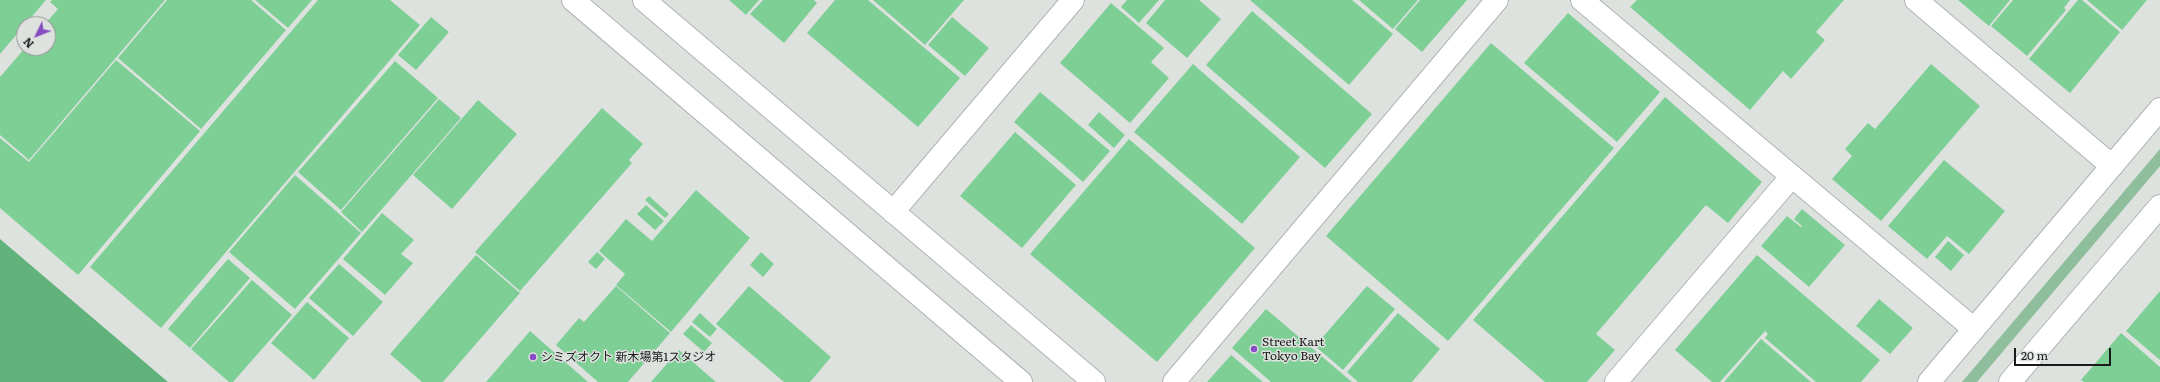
<!DOCTYPE html>
<meta charset="utf-8">
<style>
body{margin:0}
#map{position:relative;width:2160px;height:382px;overflow:hidden;background:#dee2df;font-family:Literata,serif}
canvas{display:block}
.north{position:absolute;left:16px;top:16px;width:40px;height:40px;box-sizing:border-box;background:#dee2df;border:1px solid #909290;border-radius:50%;rotate:227deg;font-size:11px;font-weight:700;line-height:16px;text-align:center;color:#1a1b1a}
.north::after{content:'';display:block;margin:auto;width:14px;height:18px;background:#864dc4;clip-path:polygon(50% 0,100% 100%,50% 72%,0 100%)}
.scale{position:absolute;left:2014px;top:348px;width:97px;height:18px;box-sizing:border-box;border:2px solid #1a1b1a;border-top:0;padding-left:5px;font-size:12px;line-height:14px;white-space:nowrap;color:#1a1b1a;-webkit-text-stroke:3px #dee2df;paint-order:stroke}
</style>
<div id="map">
<canvas width="2160" height="382"></canvas>
<div class="north">N</div>
<div class="scale">20 m</div>
</div>
<script>
const ctx = document.querySelector('canvas').getContext('2d');
ctx.lineJoin = 'round';
function fillPath(path, color) {
  ctx.fillStyle = color;
  ctx.fill(path, 'evenodd');
}
function toPath(rows) {
  const path = new Path2D();
  for (const r of rows) {
    path.moveTo(r[0], r[1]);
    for (let i = 2; i < r.length; i += 2) path.lineTo(r[i], r[i + 1]);
  }
  return path;
}
function stroke(path, color, width, dash) {
  ctx.strokeStyle = color;
  ctx.lineWidth = width;
  ctx.lineCap = dash ? 'butt' : 'round';
  ctx.setLineDash(dash || []);
  ctx.stroke(path);
}
function drawText(font, color, halo, rows, align = 'center') {
  ctx.font = font + ' Literata,"Noto Sans JP",serif';
  ctx.lineWidth = 3;
  ctx.setLineDash([]);
  ctx.textBaseline = 'middle';
  ctx.strokeStyle = halo;
  ctx.fillStyle = color;
  for (const [text, x, y, turn = 0] of rows) {
    ctx.save();
    ctx.translate(x, y);
    ctx.rotate((+turn || 0) * Math.PI / 180);
    ctx.textAlign = isNaN(turn) ? turn : align;
    if (halo) ctx.strokeText(text, 0, 0);
    ctx.fillText(text, 0, 0);
    ctx.restore();
  }
}
fillPath(toPath([
 [2160,149,2160,166,1977,382,1962,382]
]), '#8ebe9b');
fillPath(toPath([
 [0,239,168,382,0,382]
]), '#61b27b');
fillPath(toPath([
 [0,0,46,0,0,54],
 [52,0,165,0,29,160,0,135,0,77,25,48,48,48,48,24,45,24,58,9,50,2],
 [167,0,251,0,286,30,201,129,118,58],
 [255,0,312,0,288,28],
 [318,0,390,0,420,25,161,328,90,267],
 [729,0,759,0,746,15],
 [763,0,814,0,817,3,784,43,750,14],
 [835,0,868,0,960,78,918,127,807,33],
 [873,0,964,0,925,45],
 [1127,0,1159,0,1139,23,1121,7],
 [1165,0,1199,0,1221,19,1187,58,1146,23],
 [1250,0,1352,0,1393,34,1349,85],
 [1359,0,1418,0,1393,29],
 [1420,0,1467,0,1422,52,1395,29],
 [1637,0,1844,0,1816,32,1825,40,1791,79,1783,71,1750,110,1630,7],
 [1958,0,2010,0,1989,26],
 [2013,0,2070,0,2064,8,2066,10,2027,56,1991,26],
 [2078,0,2082,0,2120,32,2070,93,2029,59],
 [2087,0,2147,0,2122,30],
 [1111,3,1164,48,1151,62,1169,78,1130,123,1060,63],
 [1252,11,1372,114,1325,168,1206,65],
 [1568,13,1660,92,1617,142,1524,63],
 [431,17,449,32,416,70,398,55],
 [952,17,989,48,965,76,928,45],
 [1491,43,1614,148,1448,341,1326,236],
 [116,60,200,131,78,275,0,208,0,138,29,162],
 [395,61,438,98,341,210,298,172],
 [1193,64,1300,157,1242,224,1134,132],
 [1931,64,1980,106,1881,221,1832,179,1852,156,1845,149,1868,123,1875,129],
 [1040,92,1110,151,1083,182,1014,122],
 [1665,97,1762,182,1728,223,1706,205,1596,334,1615,350,1587,382,1545,382,1473,320],
 [439,99,461,118,362,232,341,212],
 [478,100,517,134,452,209,413,175],
 [602,108,643,144,629,160,632,163,520,291,475,252],
 [1099,112,1125,135,1114,148,1088,125],
 [1015,132,1076,185,1022,248,960,196],
 [1129,139,1255,248,1157,362,1030,254],
 [1944,160,2005,211,1969,254,1947,236,1927,259,1888,226],
 [295,175,361,233,295,309,229,252],
 [696,190,750,238,671,332,616,285,625,274,599,251,626,219,652,241],
 [649,196,669,214,665,218,645,200],
 [646,205,664,221,655,230,637,214],
 [1802,209,1845,245,1809,287,1761,246,1787,216,1801,227,1802,226,1794,219],
 [382,213,414,240,401,254,413,263,385,295,343,259],
 [1948,241,1964,255,1951,271,1935,257],
 [597,252,605,259,596,269,588,262],
 [761,252,774,264,763,277,750,265],
 [476,255,520,293,443,382,422,382,390,354],
 [1757,255,1880,360,1861,382,1816,382,1765,338,1768,334,1765,331,1720,382,1712,382,1675,350],
 [228,259,250,278,190,348,168,329],
 [339,264,383,302,353,336,309,298],
 [252,280,292,315,233,382,229,382,191,349],
 [616,286,670,333,628,382,598,382,556,345,579,318,584,322],
 [749,286,831,357,810,382,784,382,716,324],
 [1367,286,1395,309,1343,370,1315,346],
 [2160,291,2160,360,2126,331],
 [1879,299,1913,328,1890,354,1856,326],
 [307,302,349,338,314,380,271,343],
 [1266,309,1352,382,1271,382,1232,348],
 [700,313,717,329,710,337,692,322],
 [1398,313,1440,349,1412,382,1358,382,1347,372],
 [691,325,712,343,704,352,683,334],
 [530,331,588,382,486,382],
 [2121,333,2160,367,2160,382,2084,382,2081,380],
 [1761,339,1811,382,1724,382],
 [679,350,716,382,651,382],
 [1231,355,1263,382,1207,382]
]), '#7ecf96');
const street = toPath([
 [1582,0,1974,329],
 [1916,0,2112,166],
 [893,212,1073,0],
 [1174,382,1497,0],
 [1616,382,1792,176]
]);
const secondary = toPath([
 [573,0,1021,382],
 [644,0,1094,382],
 [1929,382,2160,109],
 [2010,382,2160,206]
]);
stroke(street, '#b0b4b1', 24);
stroke(secondary, '#b0b4b1', 24);
stroke(street, '#fff', 22);
stroke(secondary, '#fff', 22);
for (const [x, y, r, color] of [
 [1254,349,4,"#864dc4"],
 [533,357,4,"#864dc4"]
]) {
  const dot = new Path2D();
  dot.arc(x, y, r, 0, 2 * Math.PI);
  ctx.fillStyle = color;
  ctx.fill(dot);
  stroke(dot, '#dee2df', 1.5);
}
drawText('12px', '#1a1b1a', '#dee2df', [
 ["Street Kart",1262,342],
 ["Tokyo Bay",1262,356],
 ["シミズオクト 新木場第1スタジオ",541,357]
], 'left');
</script>
